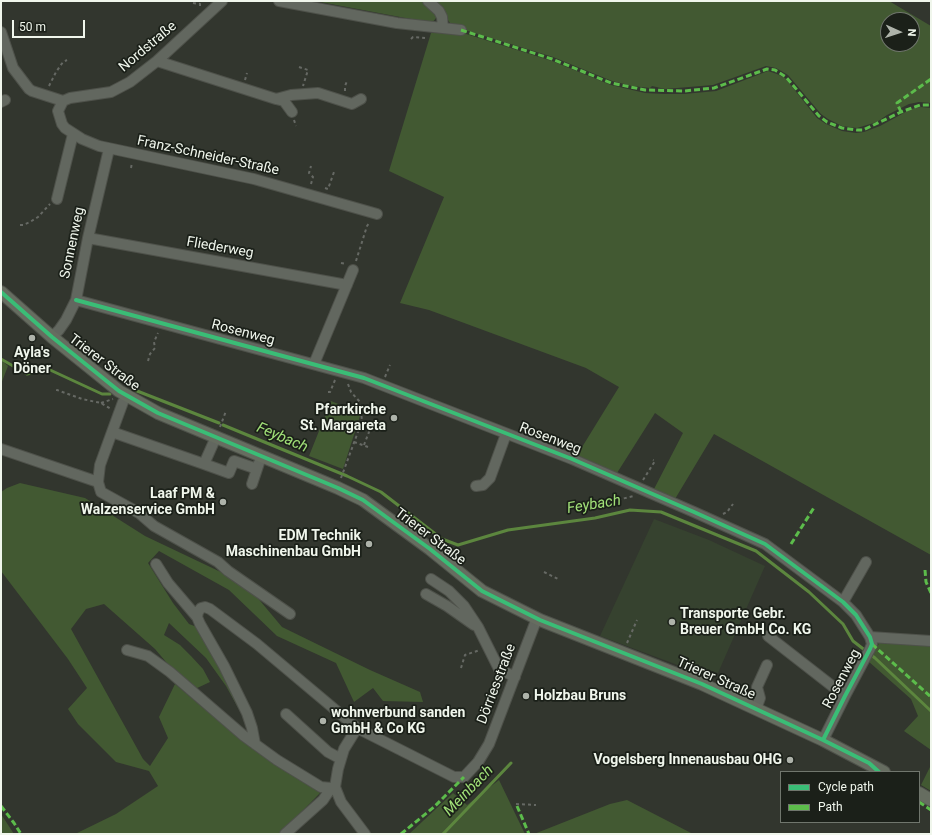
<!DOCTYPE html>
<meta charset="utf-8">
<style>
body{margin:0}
#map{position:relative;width:932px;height:835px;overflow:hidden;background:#32362e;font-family:Roboto,sans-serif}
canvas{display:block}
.frame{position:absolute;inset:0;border:2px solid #f0f6ec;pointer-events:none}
.legend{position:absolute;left:780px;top:771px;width:140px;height:52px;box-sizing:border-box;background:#1b2019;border:1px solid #70766d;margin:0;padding:5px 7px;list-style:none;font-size:12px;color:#f0f6ec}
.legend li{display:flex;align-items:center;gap:8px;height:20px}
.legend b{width:20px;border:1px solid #70766d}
.north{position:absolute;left:880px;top:12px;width:40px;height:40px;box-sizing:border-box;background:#1b2019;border:1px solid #70766d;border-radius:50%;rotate:93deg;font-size:11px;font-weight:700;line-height:16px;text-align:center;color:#f0f6ec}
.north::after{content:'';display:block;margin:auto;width:14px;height:18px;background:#aeb3aa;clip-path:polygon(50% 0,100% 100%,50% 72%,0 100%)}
.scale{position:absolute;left:12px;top:20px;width:73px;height:18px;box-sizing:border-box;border:2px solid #f0f6ec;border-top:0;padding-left:5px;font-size:12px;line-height:14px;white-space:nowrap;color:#f0f6ec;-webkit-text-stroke:3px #1b2019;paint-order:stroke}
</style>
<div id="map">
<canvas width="932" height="835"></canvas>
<div class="frame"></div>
<ul class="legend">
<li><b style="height:5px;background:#3abd76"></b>Cycle path</li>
<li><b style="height:5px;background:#5cbc4b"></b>Path</li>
</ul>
<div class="north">N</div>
<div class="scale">50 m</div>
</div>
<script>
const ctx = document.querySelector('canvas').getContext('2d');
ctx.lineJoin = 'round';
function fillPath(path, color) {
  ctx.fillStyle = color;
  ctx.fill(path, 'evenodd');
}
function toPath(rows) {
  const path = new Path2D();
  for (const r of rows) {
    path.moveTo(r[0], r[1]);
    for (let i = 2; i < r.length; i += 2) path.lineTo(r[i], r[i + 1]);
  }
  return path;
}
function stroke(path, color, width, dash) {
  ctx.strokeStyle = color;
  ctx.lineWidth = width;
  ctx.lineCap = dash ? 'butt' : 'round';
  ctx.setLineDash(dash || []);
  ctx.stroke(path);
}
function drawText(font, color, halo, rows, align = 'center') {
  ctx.font = font + ' Roboto,sans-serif';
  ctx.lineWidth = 3.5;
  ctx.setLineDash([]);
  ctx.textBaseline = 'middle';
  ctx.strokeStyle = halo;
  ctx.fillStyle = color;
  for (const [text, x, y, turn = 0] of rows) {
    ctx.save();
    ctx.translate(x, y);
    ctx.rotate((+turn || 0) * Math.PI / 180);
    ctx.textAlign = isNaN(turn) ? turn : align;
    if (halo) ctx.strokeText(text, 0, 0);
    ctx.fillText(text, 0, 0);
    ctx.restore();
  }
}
fillPath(toPath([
 [654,519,709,540,765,566,718,673,695,666,683,667,600,636]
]), '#36422f');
fillPath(toPath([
 [315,1,425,1,436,12,436,18,432,23],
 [433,1,889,1,931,26,931,103,919,102,909,104,887,115,877,122,857,128,842,126,828,119,821,114,788,75,776,68,766,66,713,85,665,89,652,86,650,88,632,86,612,81,553,57,452,26,440,8],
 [888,20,912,20,912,44,888,44],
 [460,32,552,61,611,85,645,93,664,94,684,94,716,91,768,71,777,74,785,78,817,118,826,124,842,131,856,133,864,132,880,126,911,109,921,107,931,108,931,555,714,434,675,499,654,489,683,433,655,413,617,473,581,457,575,454,579,452,619,387,586,368,429,310,400,303,444,197,389,171,431,33],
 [1,360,8,366,1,384],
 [331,401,361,413,343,469,309,456],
 [20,483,85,498,145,536,246,584,282,627,370,670,420,692,423,702,383,701,373,688,354,702,336,663,277,636,229,590,159,551,148,563,173,603,189,624,197,627,246,714,242,715,226,686,206,658,169,623,164,635,180,645,191,656,203,669,210,682,195,689,172,669,155,649,104,604,86,609,71,629,143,759,150,766,168,738,159,717,175,684,225,726,285,771,321,792,280,834,75,834,116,814,158,786,149,771,116,762,78,724,68,709,87,688,68,659,1,571,1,492,7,488],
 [880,642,931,644,931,750,904,731,918,716,911,699,868,661],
 [931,765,931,791,921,785],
 [499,780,525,834,409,834,453,793,467,805],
 [627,800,693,834,534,834,610,804],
 [1,814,14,834,1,834]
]), '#425932');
stroke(toPath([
 [1,359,27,374,48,369,102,394,110,394],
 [132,389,219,423],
 [223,425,347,476,381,492,442,539,458,545,508,530,595,518,630,510,661,512,756,551,809,592,843,624,853,641,875,658,931,711],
 [443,834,511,763]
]), '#5c863e', 3);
const minor = toPath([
 [279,1,397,23,461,30],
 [428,1,439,11,442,17,443,28],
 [1,32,13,68,29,89,32,91,63,101,70,98,111,92,130,82,157,61,222,1],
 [157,61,276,99,291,95,318,93,352,104,361,99],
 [276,99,284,101,292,112],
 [63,101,58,111,62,124,65,128,82,139,99,146,254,179,377,214],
 [1,102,5,100],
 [57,199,73,134],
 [88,238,347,285],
 [76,300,364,378,572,459,694,512,765,544,843,602,856,615,870,637,872,644,870,649,845,696,823,740],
 [52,337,59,330,66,320,76,300,88,238,109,149],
 [314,364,353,270],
 [123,402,112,432,204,464],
 [112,432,100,465,98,482,101,492,139,513,154,526,218,562,228,571,290,614],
 [216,437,204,464,229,473,234,461,257,469],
 [1,449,98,482],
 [252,484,259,463],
 [476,486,483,485,490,478,506,434],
 [156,564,168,583,197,617],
 [431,579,449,591,464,606,478,627,499,669,515,677],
 [426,594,447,606,474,625],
 [843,602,866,562],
 [768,636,845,696],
 [870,637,931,641],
 [127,650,148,656,170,672,244,736,277,760,321,787,331,788,335,787],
 [756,709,760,698,757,687,767,665],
 [286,714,328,752,341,759],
 [357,728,344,749,338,769,335,787,341,802,365,834],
 [255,744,252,728,247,713,224,666,200,624,197,617,198,612,201,608,205,607,210,609,257,644,357,728,454,777,464,777,478,762,489,744,537,618],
 [285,834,323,800,331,788]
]);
const major = toPath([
 [1,292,52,337,119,391,158,413,338,488,363,500,430,549,482,591,540,620,702,684,823,740,884,772],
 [919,793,931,800]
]);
stroke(minor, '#4e514a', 12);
stroke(major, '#4e514a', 14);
stroke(toPath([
 [193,3,200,4,200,8],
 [411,39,413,37,425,38],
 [299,67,308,70,303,86],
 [245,80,247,73],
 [49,86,56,72,63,62,67,60],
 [345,91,345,86,347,81],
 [294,120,296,126],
 [131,168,132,163],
 [311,184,313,177,309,173,311,166],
 [325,188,328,189,334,172],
 [20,225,23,225,30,222,38,217,50,204],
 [356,261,367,226,370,222],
 [341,263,346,264],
 [148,361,150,354,155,348,154,342,158,333],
 [385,377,390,365],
 [348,384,351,392,360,402,362,421],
 [57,391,57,390,82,399,101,403,111,409],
 [328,392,330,392,335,380],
 [101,403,113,399],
 [220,427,226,411],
 [354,442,368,447],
 [364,445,372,424],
 [341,478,362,421,385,429],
 [643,480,655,461,653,460],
 [603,501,615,505,621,499,634,496],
 [723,514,727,512,733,504],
 [544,572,558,579],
 [627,643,637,620],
 [461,668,465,655,480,650],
 [516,804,536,805]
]), '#666964', 2, [3, 3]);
stroke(minor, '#62675f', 10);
stroke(major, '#666d60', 12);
stroke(toPath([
 [461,30,552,59,611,83,645,90,684,91,714,88,767,69,775,70,786,77,819,116,827,122,842,128,857,130,863,130,901,112,920,105,931,105],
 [901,112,897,103,931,79],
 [791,544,815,506],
 [925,570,926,582,931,593],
 [872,644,931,697],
 [919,802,931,810],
 [1,806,14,823,21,834],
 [517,806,529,834],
 [401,834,434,807,464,777]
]), '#5cbc4b', 3, [6, 3]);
stroke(toPath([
 [1,292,52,337,119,391,158,413,338,488,363,500,430,549,482,591,540,620,702,684,823,740,869,763,879,772],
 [76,300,364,378,572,459,694,512,765,544,843,602,856,615,870,637,872,644,870,649,845,696,823,740]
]), '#3abd76', 4);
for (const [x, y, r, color] of [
 [32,338,4,"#aeb3aa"],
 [394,418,4,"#aeb3aa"],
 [223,502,4,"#aeb3aa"],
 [369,544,4,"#aeb3aa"],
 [672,622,4,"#aeb3aa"],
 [526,696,4,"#aeb3aa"],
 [323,721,4,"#aeb3aa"],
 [790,760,4,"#aeb3aa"]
]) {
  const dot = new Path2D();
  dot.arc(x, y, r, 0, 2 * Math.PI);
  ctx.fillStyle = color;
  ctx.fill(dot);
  stroke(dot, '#1b2019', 1.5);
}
drawText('14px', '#f0f6ec', '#1b2019', [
 ["Nordstraße",148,47,-40],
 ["Franz-Schneider-Straße",208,156,12],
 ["Sonnenweg",73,243,-78],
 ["Fliederweg",220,248,10],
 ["Rosenweg",243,333,15],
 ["Trierer Straße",104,363,37],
 ["Rosenweg",550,439,21],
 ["Trierer Straße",430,537,37],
 ["Trierer Straße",716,679,24],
 ["Rosenweg",842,679,-62],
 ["Dörriesstraße",497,684,-69]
]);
drawText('bold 14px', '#f0f6ec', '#1b2019', [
 ["Ayla's",32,353,"center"],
 ["Döner",32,369,"center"],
 ["Pfarrkirche",386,410],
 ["St. Margareta",386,426],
 ["Laaf PM &",215,494],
 ["Walzenservice GmbH",215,510],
 ["EDM Technik",361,536],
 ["Maschinenbau GmbH",361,552],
 ["Transporte Gebr.",680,614,"left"],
 ["Breuer GmbH Co. KG",680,630,"left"],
 ["Holzbau Bruns",534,696,"left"],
 ["wohnverbund sanden",331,713,"left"],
 ["GmbH & Co KG",331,729,"left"],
 ["Vogelsberg Innenausbau OHG",782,760]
], 'right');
drawText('italic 15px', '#a1e078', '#1b2019', [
 ["Feybach",282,438,23],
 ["Feybach",594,505,-9],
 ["Meinbach",469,791,-46]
]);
</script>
